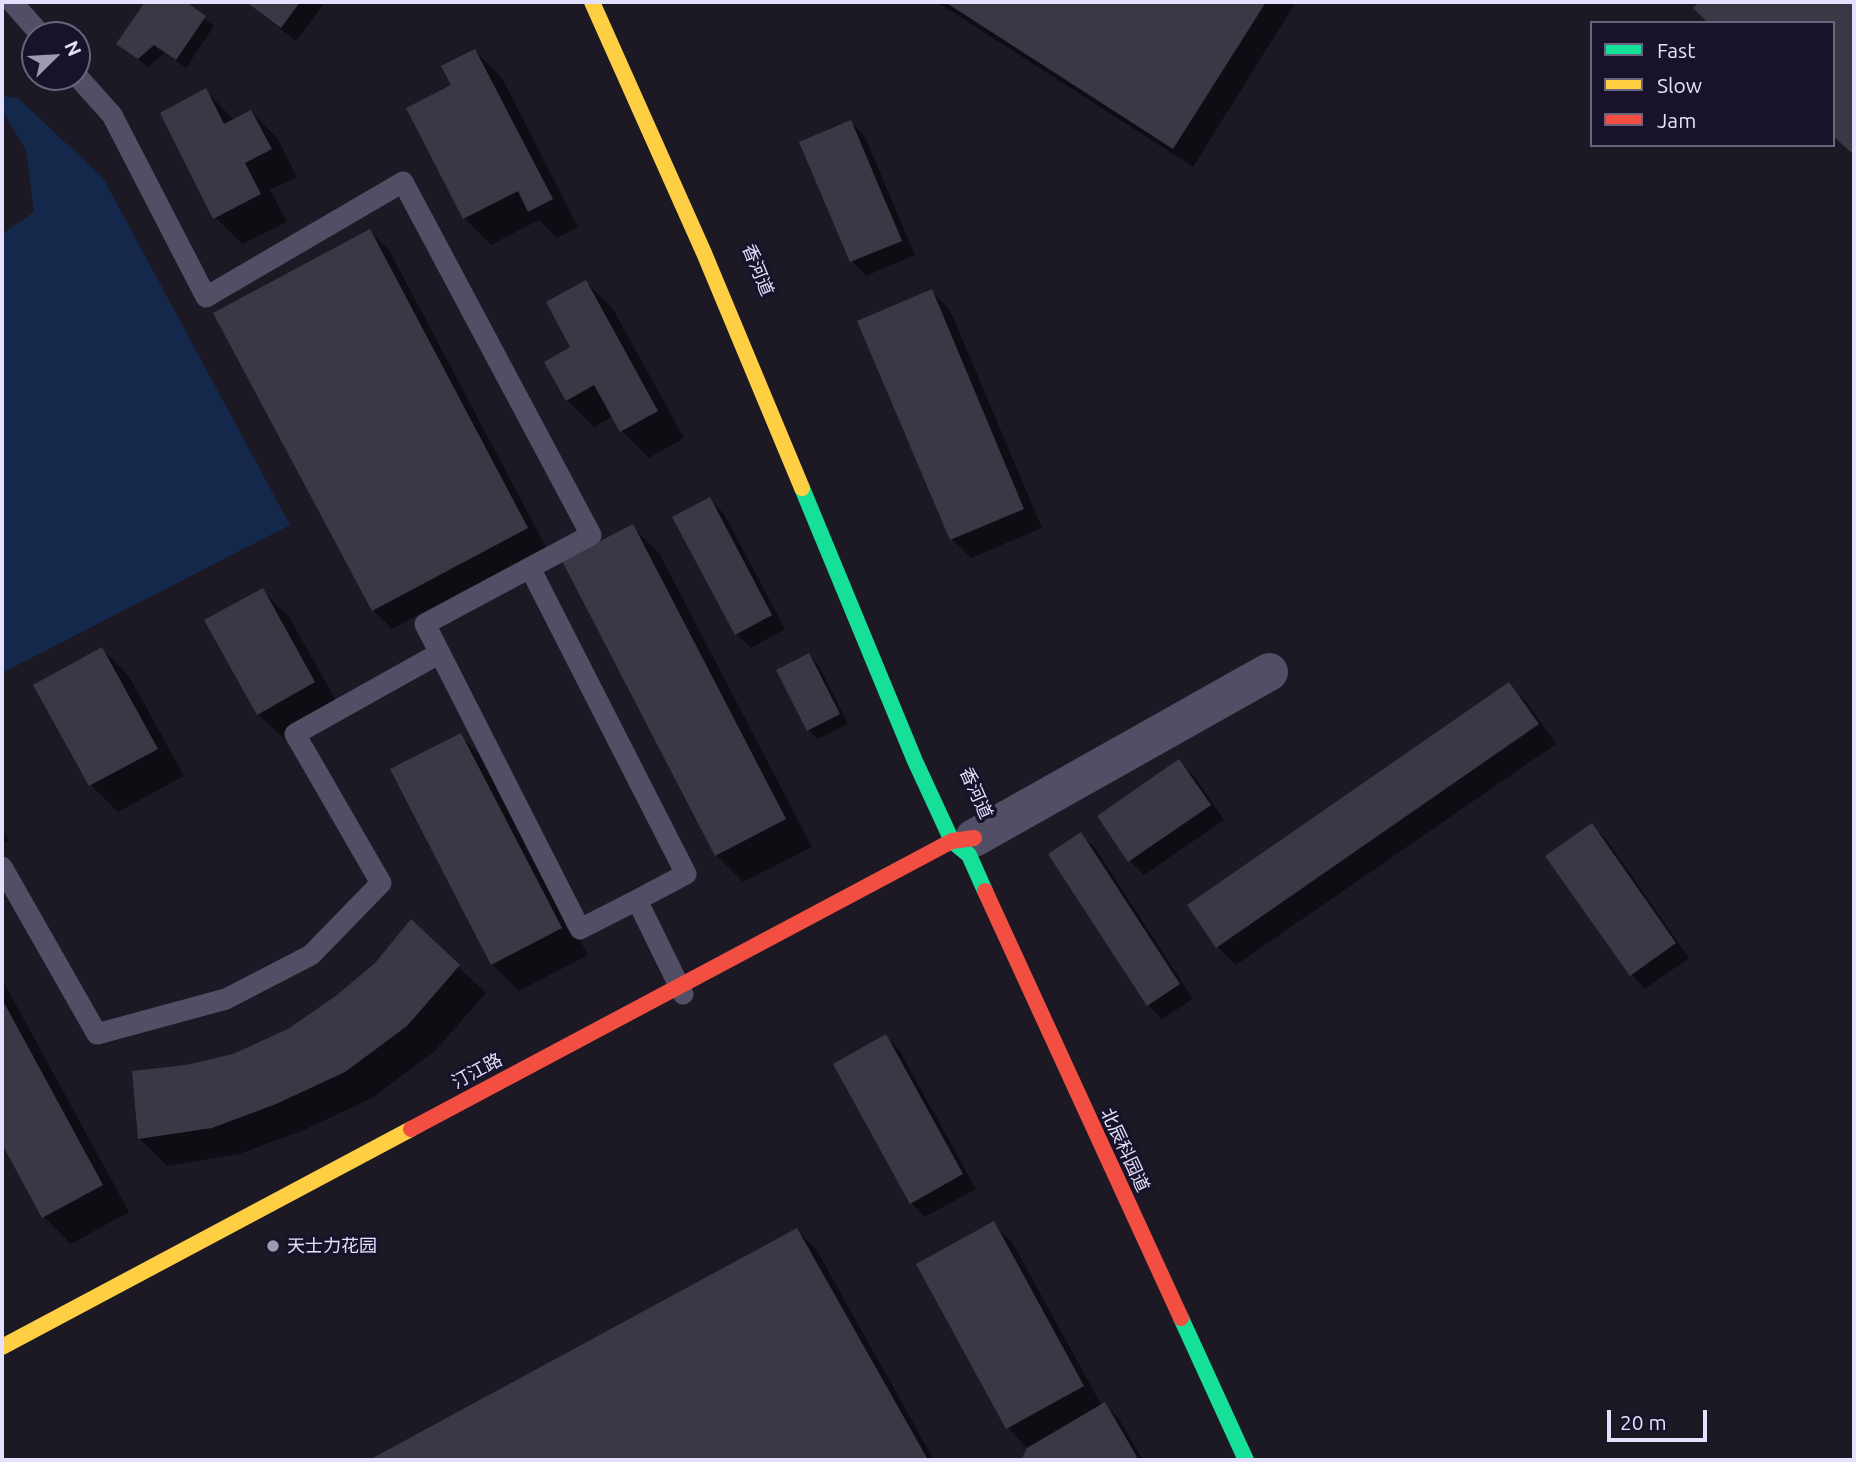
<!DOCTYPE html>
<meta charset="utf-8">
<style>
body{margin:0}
#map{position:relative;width:1856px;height:1462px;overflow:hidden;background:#1c1925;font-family:Ubuntu,sans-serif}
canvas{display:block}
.frame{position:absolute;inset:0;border:4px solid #e4e0fd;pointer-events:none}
.legend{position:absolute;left:1590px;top:21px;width:245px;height:126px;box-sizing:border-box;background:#18132b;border:2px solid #6a657f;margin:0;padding:9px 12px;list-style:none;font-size:21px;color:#e4e0fd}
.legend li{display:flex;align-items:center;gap:14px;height:35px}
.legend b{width:35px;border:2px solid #6a657f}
.north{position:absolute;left:21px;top:21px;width:70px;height:70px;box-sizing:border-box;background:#18132b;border:2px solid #6a657f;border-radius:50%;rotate:66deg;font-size:19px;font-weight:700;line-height:28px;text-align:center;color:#e4e0fd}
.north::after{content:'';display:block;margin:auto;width:24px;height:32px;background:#9e9ab1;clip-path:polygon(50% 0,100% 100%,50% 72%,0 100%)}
.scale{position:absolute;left:1607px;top:1410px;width:100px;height:32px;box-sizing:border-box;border:4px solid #e4e0fd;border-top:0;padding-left:9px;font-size:21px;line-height:24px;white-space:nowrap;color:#e4e0fd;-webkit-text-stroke:5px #18132b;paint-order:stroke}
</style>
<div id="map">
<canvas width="1856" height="1462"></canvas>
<div class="frame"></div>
<ul class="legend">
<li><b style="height:9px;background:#16e098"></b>Fast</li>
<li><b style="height:9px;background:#ffcf43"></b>Slow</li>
<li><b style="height:9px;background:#f24e42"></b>Jam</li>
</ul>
<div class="north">N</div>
<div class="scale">20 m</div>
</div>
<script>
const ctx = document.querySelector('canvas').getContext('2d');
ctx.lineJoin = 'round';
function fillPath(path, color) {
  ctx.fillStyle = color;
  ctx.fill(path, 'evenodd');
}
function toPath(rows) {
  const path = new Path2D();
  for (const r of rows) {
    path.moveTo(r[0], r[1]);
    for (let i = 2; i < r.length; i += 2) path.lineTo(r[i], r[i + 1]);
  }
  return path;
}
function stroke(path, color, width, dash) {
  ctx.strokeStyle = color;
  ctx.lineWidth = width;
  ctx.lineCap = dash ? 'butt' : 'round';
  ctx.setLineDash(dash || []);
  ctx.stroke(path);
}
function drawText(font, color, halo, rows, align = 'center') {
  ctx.font = font + ' Ubuntu,"Noto Sans SC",sans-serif';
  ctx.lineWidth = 7;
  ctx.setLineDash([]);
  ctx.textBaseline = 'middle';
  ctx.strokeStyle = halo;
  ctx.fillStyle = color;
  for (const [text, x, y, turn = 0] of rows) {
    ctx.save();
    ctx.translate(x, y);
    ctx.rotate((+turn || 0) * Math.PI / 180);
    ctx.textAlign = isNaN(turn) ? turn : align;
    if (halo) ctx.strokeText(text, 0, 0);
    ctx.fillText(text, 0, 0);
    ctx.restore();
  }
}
fillPath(toPath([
 [2,96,18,98,103,178,290,525,2,673,2,234,34,212,26,150,2,110]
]), '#14284c');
fillPath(toPath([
 [147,2,183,2,214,26,186,68,165,53,148,67,118,43],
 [246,2,325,2,296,41],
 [937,2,1296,2,1193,167],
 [1701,2,1854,2,1854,154,1833,135,1833,23,1695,8],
 [475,51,502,78,578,227,557,238,539,220,491,245,464,218,453,86],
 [206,91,234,120,251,112,278,139,297,177,270,190,287,222,242,244,215,217],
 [851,122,865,137,915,255,866,276,852,261,802,143],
 [370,231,389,250,546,547,392,629,373,610],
 [586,282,613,309,684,438,649,458,622,431,613,416,594,427,567,400,573,348],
 [931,291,950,310,1042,528,971,558,952,539],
 [710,499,724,514,785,629,751,648,736,634],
 [632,526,659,553,812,847,743,882,716,855],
 [262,590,289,617,341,709,285,740,258,714],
 [102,649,129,676,184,776,118,812,91,785,36,686],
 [809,655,818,664,848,724,818,739,808,730],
 [1509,685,1528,704,1556,744,1236,965,1217,947],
 [460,735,487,762,588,955,519,991,492,964],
 [1179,761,1194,776,1224,820,1144,875,1130,861],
 [1591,825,1606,839,1689,958,1645,989,1631,974],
 [2,828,9,841,2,844],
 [1080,834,1095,848,1193,999,1162,1019,1148,1005],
 [411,922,486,993,434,1052,372,1098,304,1130,239,1154,167,1166,140,1139,186,1067,234,1056,289,1030,338,997,376,964],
 [2,979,129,1212,71,1244,44,1217,2,1140],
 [886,1036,900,1051,976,1189,925,1217,911,1203],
 [993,1223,1012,1242,1102,1406,1105,1404,1119,1419,1143,1460,1023,1460,1028,1449,1008,1428,918,1265],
 [797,1230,816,1249,934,1460,373,1460]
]), '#0007');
fillPath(toPath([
 [145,2,186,2,206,16,176,60,154,45,138,59,116,44],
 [246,2,300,2,281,28],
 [945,2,1266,2,1173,149],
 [1699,2,1854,2,1854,155,1833,136,1833,23,1708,23,1693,8],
 [475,49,553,199,528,212,518,191,463,219,406,108,451,85,441,66],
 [206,88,224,124,251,110,272,149,245,163,261,194,213,219,160,113],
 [851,120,902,241,850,262,799,142],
 [370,229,528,528,372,611,213,313],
 [586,280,658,411,620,432,594,385,566,401,544,362,570,347,546,302],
 [932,289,1024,509,950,540,857,321],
 [710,497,772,615,735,635,672,517],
 [633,524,786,819,715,856,562,561],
 [263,588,315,682,257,715,204,620],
 [102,647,158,749,89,786,33,685],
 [809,653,840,714,807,731,776,670],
 [1509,682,1539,724,1216,948,1187,905],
 [461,733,562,928,491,965,390,769],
 [1179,759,1211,805,1128,862,1097,816],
 [1592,823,1676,943,1630,976,1545,856],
 [1081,832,1180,984,1147,1006,1048,854],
 [411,919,460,965,407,1026,345,1072,276,1104,212,1128,138,1139,132,1071,186,1065,233,1054,288,1029,337,995,375,963],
 [2,999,103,1185,42,1218,2,1144],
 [886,1034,963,1174,910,1204,833,1064],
 [994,1221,1084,1386,1006,1429,916,1264],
 [797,1228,928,1460,369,1460],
 [1105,1402,1137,1457,1131,1460,1021,1460,1027,1448]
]), '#3b3846');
stroke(toPath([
 [12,2,41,35],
 [77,76,112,115,206,297,403,182,591,535,425,624,580,929,637,900,683,994],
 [530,568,686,874,637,900],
 [2,867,97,1034,226,999,311,955,381,883,295,734,440,653]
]), '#514f66', 21);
stroke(toPath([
 [974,838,1269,672]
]), '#514f66', 38);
stroke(toPath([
 [802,488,915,761,952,841,969,855,985,891],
 [1181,1318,1246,1460]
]), '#16e098', 16);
stroke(toPath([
 [592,2,704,253,802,488],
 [2,1347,411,1129]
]), '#ffcf43', 16);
stroke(toPath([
 [985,891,1181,1318],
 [411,1129,952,841,974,838]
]), '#f24e42', 16);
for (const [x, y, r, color] of [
 [273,1246,7,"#9e9ab1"]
]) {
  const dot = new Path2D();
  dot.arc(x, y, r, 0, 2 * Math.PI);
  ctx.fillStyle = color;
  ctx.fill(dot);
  stroke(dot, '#18132b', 2.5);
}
drawText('18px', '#e4e0fd', '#18132b', [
 ["香河道",758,270,68],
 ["香河道",976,793,66],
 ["汀江路",477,1071,-28],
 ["北辰科园道",1125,1150,65]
]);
drawText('18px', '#e4e0fd', '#18132b', [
 ["天士力花园",287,1246]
], 'left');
</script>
